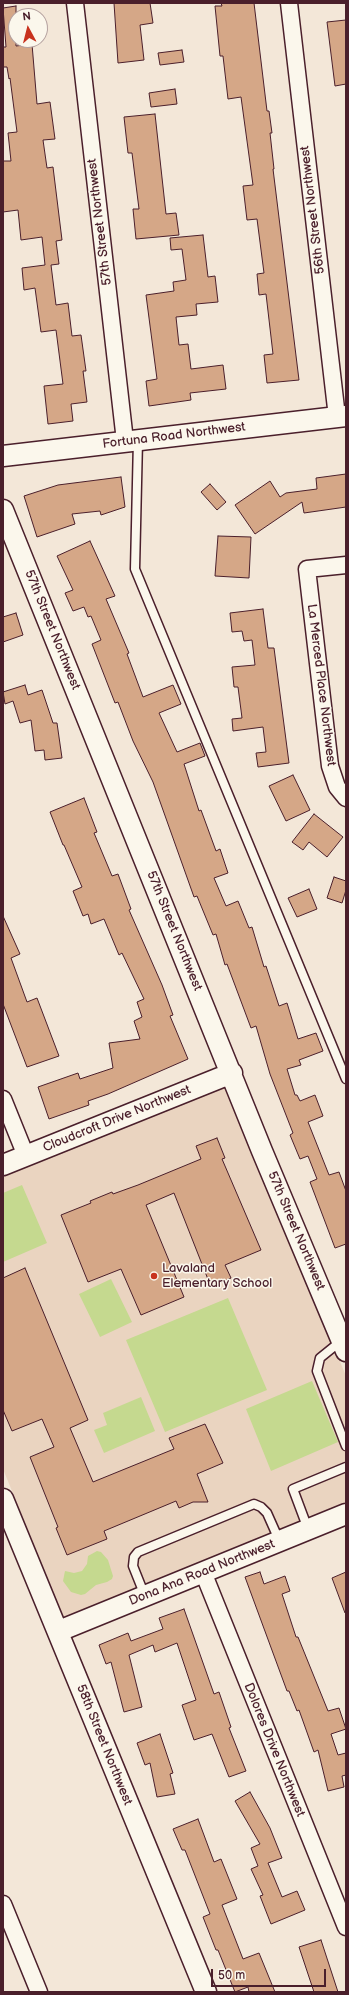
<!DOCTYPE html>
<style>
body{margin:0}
#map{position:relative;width:349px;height:1995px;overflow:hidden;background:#f3e7d8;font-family:"Balsamiq Sans",sans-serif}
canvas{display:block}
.frame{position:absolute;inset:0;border:4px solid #4a1f2b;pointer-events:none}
.north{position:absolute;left:8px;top:8px;width:40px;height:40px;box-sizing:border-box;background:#fbf7ec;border:1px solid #b4a19f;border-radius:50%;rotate:353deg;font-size:11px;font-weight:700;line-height:16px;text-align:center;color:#4a1f2b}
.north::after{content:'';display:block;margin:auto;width:14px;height:18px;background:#c8321e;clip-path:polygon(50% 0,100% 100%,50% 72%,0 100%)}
.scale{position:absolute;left:211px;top:1969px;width:115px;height:18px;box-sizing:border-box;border:2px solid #4a1f2b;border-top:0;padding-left:5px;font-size:12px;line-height:14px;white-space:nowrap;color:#4a1f2b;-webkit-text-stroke:3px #fbf7ec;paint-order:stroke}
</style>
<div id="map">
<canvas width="349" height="1995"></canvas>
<div class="frame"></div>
<div class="north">N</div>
<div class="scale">50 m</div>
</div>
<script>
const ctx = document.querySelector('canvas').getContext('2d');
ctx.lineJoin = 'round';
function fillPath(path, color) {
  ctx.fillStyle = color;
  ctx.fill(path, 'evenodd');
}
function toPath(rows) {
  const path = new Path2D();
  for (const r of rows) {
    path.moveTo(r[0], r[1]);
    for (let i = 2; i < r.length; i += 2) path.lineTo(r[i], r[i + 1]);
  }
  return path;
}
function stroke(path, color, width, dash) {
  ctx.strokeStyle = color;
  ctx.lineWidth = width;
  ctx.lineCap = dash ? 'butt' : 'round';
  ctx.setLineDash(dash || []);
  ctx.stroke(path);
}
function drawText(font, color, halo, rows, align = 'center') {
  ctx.font = font + ' "Balsamiq Sans",sans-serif';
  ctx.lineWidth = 3;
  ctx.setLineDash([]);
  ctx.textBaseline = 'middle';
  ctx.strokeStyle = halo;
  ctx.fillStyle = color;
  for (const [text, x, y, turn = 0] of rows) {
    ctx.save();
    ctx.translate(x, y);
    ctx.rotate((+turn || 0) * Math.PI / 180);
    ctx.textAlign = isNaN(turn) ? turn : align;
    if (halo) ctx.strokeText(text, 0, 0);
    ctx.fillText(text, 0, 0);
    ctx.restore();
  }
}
fillPath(toPath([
 [226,1085,346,1376,346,1502,64,1618,3,1469,3,1175]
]), '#ead4c0');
fillPath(toPath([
 [22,1185,47,1243,3,1262,3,1193],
 [111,1279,132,1322,100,1337,79,1294],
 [228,1298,267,1390,165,1432,126,1340],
 [312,1381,338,1442,271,1471,246,1409],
 [141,1397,155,1431,104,1453,94,1430,107,1425,103,1413],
 [97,1551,101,1552,108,1560,113,1576,112,1579,107,1582,96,1585,85,1594,81,1595,71,1592,63,1581,65,1571,74,1573,82,1571,87,1564,88,1556]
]), '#c5d98f');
const building = toPath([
 [114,3,150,3,153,23,140,25,144,60,118,63,114,3],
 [221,3,254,3,267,111,269,111,272,133,270,133,274,169,273,169,299,380,267,383,264,355,273,354,266,294,259,295,257,274,264,273,257,219,247,220,243,186,253,185,241,97,228,99,223,56,220,56,215,6,222,6,221,3],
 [16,6,16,46,32,44,37,104,50,102,55,139,43,140,47,168,53,167,62,240,56,241,59,264,51,265,56,305,68,303,72,336,81,335,86,371,83,371,87,402,71,404,73,421,48,424,44,386,63,384,56,330,41,332,35,288,24,290,22,268,45,265,42,237,21,240,18,210,3,212,3,161,11,161,8,133,17,132,10,78,9,79,7,67,3,67,3,47,6,47,3,8,16,6],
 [346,20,346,84,335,86,327,22,346,20],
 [182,50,184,62,160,65,158,53,182,50],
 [175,89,177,104,151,107,149,93,175,89],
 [155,114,166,214,176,213,179,235,136,239,133,209,139,209,132,153,128,153,124,117,155,114],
 [203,235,208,277,215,276,218,302,196,304,197,315,176,317,179,345,188,344,191,369,223,365,226,389,190,393,191,400,149,406,146,381,157,379,146,295,174,291,173,282,186,280,182,249,171,250,170,238,203,235],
 [346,474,346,507,304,513,302,502,255,534,235,505,270,481,280,497,286,493,317,489,316,478,346,474],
 [121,477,125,507,101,515,100,511,72,514,75,524,37,537,24,496,58,485,121,477],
 [210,484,226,502,217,510,201,492,210,484],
 [218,536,251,537,249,578,215,576,218,536],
 [90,541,115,596,106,599,129,653,127,654,143,697,173,685,181,704,159,713,177,752,200,743,205,756,184,764,199,811,201,810,216,851,220,849,228,873,214,878,226,906,238,901,249,928,252,927,264,967,266,966,279,1006,287,1003,298,1039,316,1033,323,1051,299,1060,301,1065,287,1069,295,1095,297,1095,300,1101,315,1095,323,1116,308,1122,329,1175,339,1172,346,1191,346,1244,335,1248,310,1182,317,1179,308,1156,300,1159,290,1135,293,1133,270,1074,256,1026,251,1028,227,964,225,965,216,934,213,935,197,896,194,897,153,782,133,741,118,702,115,703,92,644,101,640,91,616,88,617,84,607,73,611,65,593,73,590,57,556,90,541],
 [263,609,268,648,274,648,289,763,258,767,256,753,266,752,263,727,233,731,232,719,242,718,238,687,234,687,232,667,255,665,252,640,244,641,242,631,232,632,230,613,263,609],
 [16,613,23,635,3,642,3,617,16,613],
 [25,685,28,695,42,690,53,723,57,723,62,758,45,760,44,750,35,751,31,720,20,723,13,701,5,704,3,692,25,685],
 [293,775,310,810,286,821,269,786,293,775],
 [84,798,97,832,94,833,112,876,118,874,131,909,129,910,162,985,173,1015,170,1016,188,1059,108,1094,88,1101,89,1105,49,1119,38,1087,78,1073,80,1079,113,1068,109,1043,140,1039,134,1021,142,1017,137,1002,144,999,122,953,119,955,104,919,91,924,88,914,83,916,73,891,82,887,64,845,63,845,50,812,84,798],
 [314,814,343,837,327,857,309,842,303,850,292,842,314,814],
 [334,877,346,881,346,890,342,903,327,898,334,877],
 [309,889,317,909,297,917,288,898,309,889],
 [3,916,20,954,11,958,27,1002,37,998,59,1056,27,1067,3,1004,3,916],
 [217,1138,225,1158,222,1159,261,1250,225,1265,231,1278,211,1287,174,1193,146,1205,184,1297,141,1315,121,1269,88,1282,61,1215,91,1203,90,1201,112,1192,113,1194,138,1185,201,1159,196,1146,217,1138],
 [25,1268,88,1420,70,1428,93,1482,174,1449,169,1438,205,1424,223,1463,197,1474,208,1502,193,1502,179,1508,176,1501,104,1531,107,1539,67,1555,56,1528,58,1527,30,1457,54,1447,42,1419,12,1431,3,1410,3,1278,25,1268],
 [260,1572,264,1584,285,1576,290,1591,282,1594,296,1637,298,1637,328,1711,339,1708,346,1729,331,1734,338,1755,346,1753,346,1775,342,1776,344,1787,328,1791,318,1750,314,1752,299,1710,297,1711,289,1691,287,1691,245,1577,260,1572],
 [346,1572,346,1613,345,1613,332,1578,346,1572],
 [184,1609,214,1694,219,1692,231,1727,229,1728,246,1771,229,1777,212,1734,194,1740,182,1705,196,1700,177,1643,155,1652,153,1645,129,1655,142,1707,124,1712,111,1662,106,1664,99,1645,128,1633,131,1641,163,1629,159,1618,184,1609],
 [160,1734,173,1773,170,1774,175,1794,157,1797,150,1763,145,1765,137,1743,160,1734],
 [250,1792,270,1828,282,1858,268,1863,282,1897,297,1891,305,1910,271,1924,260,1896,263,1895,251,1869,258,1866,251,1848,260,1844,235,1801,250,1792],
 [198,1819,214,1862,221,1859,237,1899,222,1905,243,1959,259,1953,275,1992,249,1992,248,1987,235,1992,218,1950,216,1950,203,1917,210,1914,185,1850,182,1850,173,1829,198,1819],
 [321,1940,338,1992,314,1992,299,1947,321,1940]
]);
fillPath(building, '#d5a787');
stroke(building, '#4a1f2b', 1);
const service = toPath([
 [138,440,135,569,346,1079],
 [341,1341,320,1358,317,1371,346,1446],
 [308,1529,293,1489,346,1467],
 [145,1596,133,1566,134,1557,138,1552,254,1504,261,1507,267,1513,279,1540]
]);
const minor = toPath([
 [75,3,125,441],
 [289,3,337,417],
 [346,565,307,569,330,766,337,787,346,798],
 [3,1099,26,1156],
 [203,1572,346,1927],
 [3,1904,39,1992]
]);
const tertiary = toPath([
 [3,456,346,416],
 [3,510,262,1151,346,1351],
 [3,1165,232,1073],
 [3,1499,206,1992],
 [59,1631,346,1514]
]);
stroke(service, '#4a1f2b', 11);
stroke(minor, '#4a1f2b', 19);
stroke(tertiary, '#4a1f2b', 23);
stroke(service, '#fbf7ec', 8);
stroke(minor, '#fbf7ec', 16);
stroke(tertiary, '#fbf7ec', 20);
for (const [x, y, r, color] of [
 [154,1276,4,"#c8321e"]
]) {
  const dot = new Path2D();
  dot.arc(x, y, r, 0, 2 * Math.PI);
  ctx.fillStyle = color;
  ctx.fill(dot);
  stroke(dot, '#fbf7ec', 1.5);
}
drawText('13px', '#4a1f2b', '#fbf7ec', [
 ["56th Street Northwest",313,210,-97],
 ["57th Street Northwest",100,222,-97],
 ["Fortuna Road Northwest",174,436,-7],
 ["57th Street Northwest",52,630,68],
 ["La Merced Place Northwest",321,685,83],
 ["57th Street Northwest",174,931,68],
 ["Cloudcroft Drive Northwest",117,1119,-22],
 ["57th Street Northwest",296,1231,67],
 ["Dona Ana Road Northwest",202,1573,-22],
 ["58th Street Northwest",104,1745,68],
 ["Dolores Drive Northwest",274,1750,68]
]);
drawText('13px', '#4a1f2b', '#fbf7ec', [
 ["Lavaland",162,1269],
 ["Elementary School",162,1284]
], 'left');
</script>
